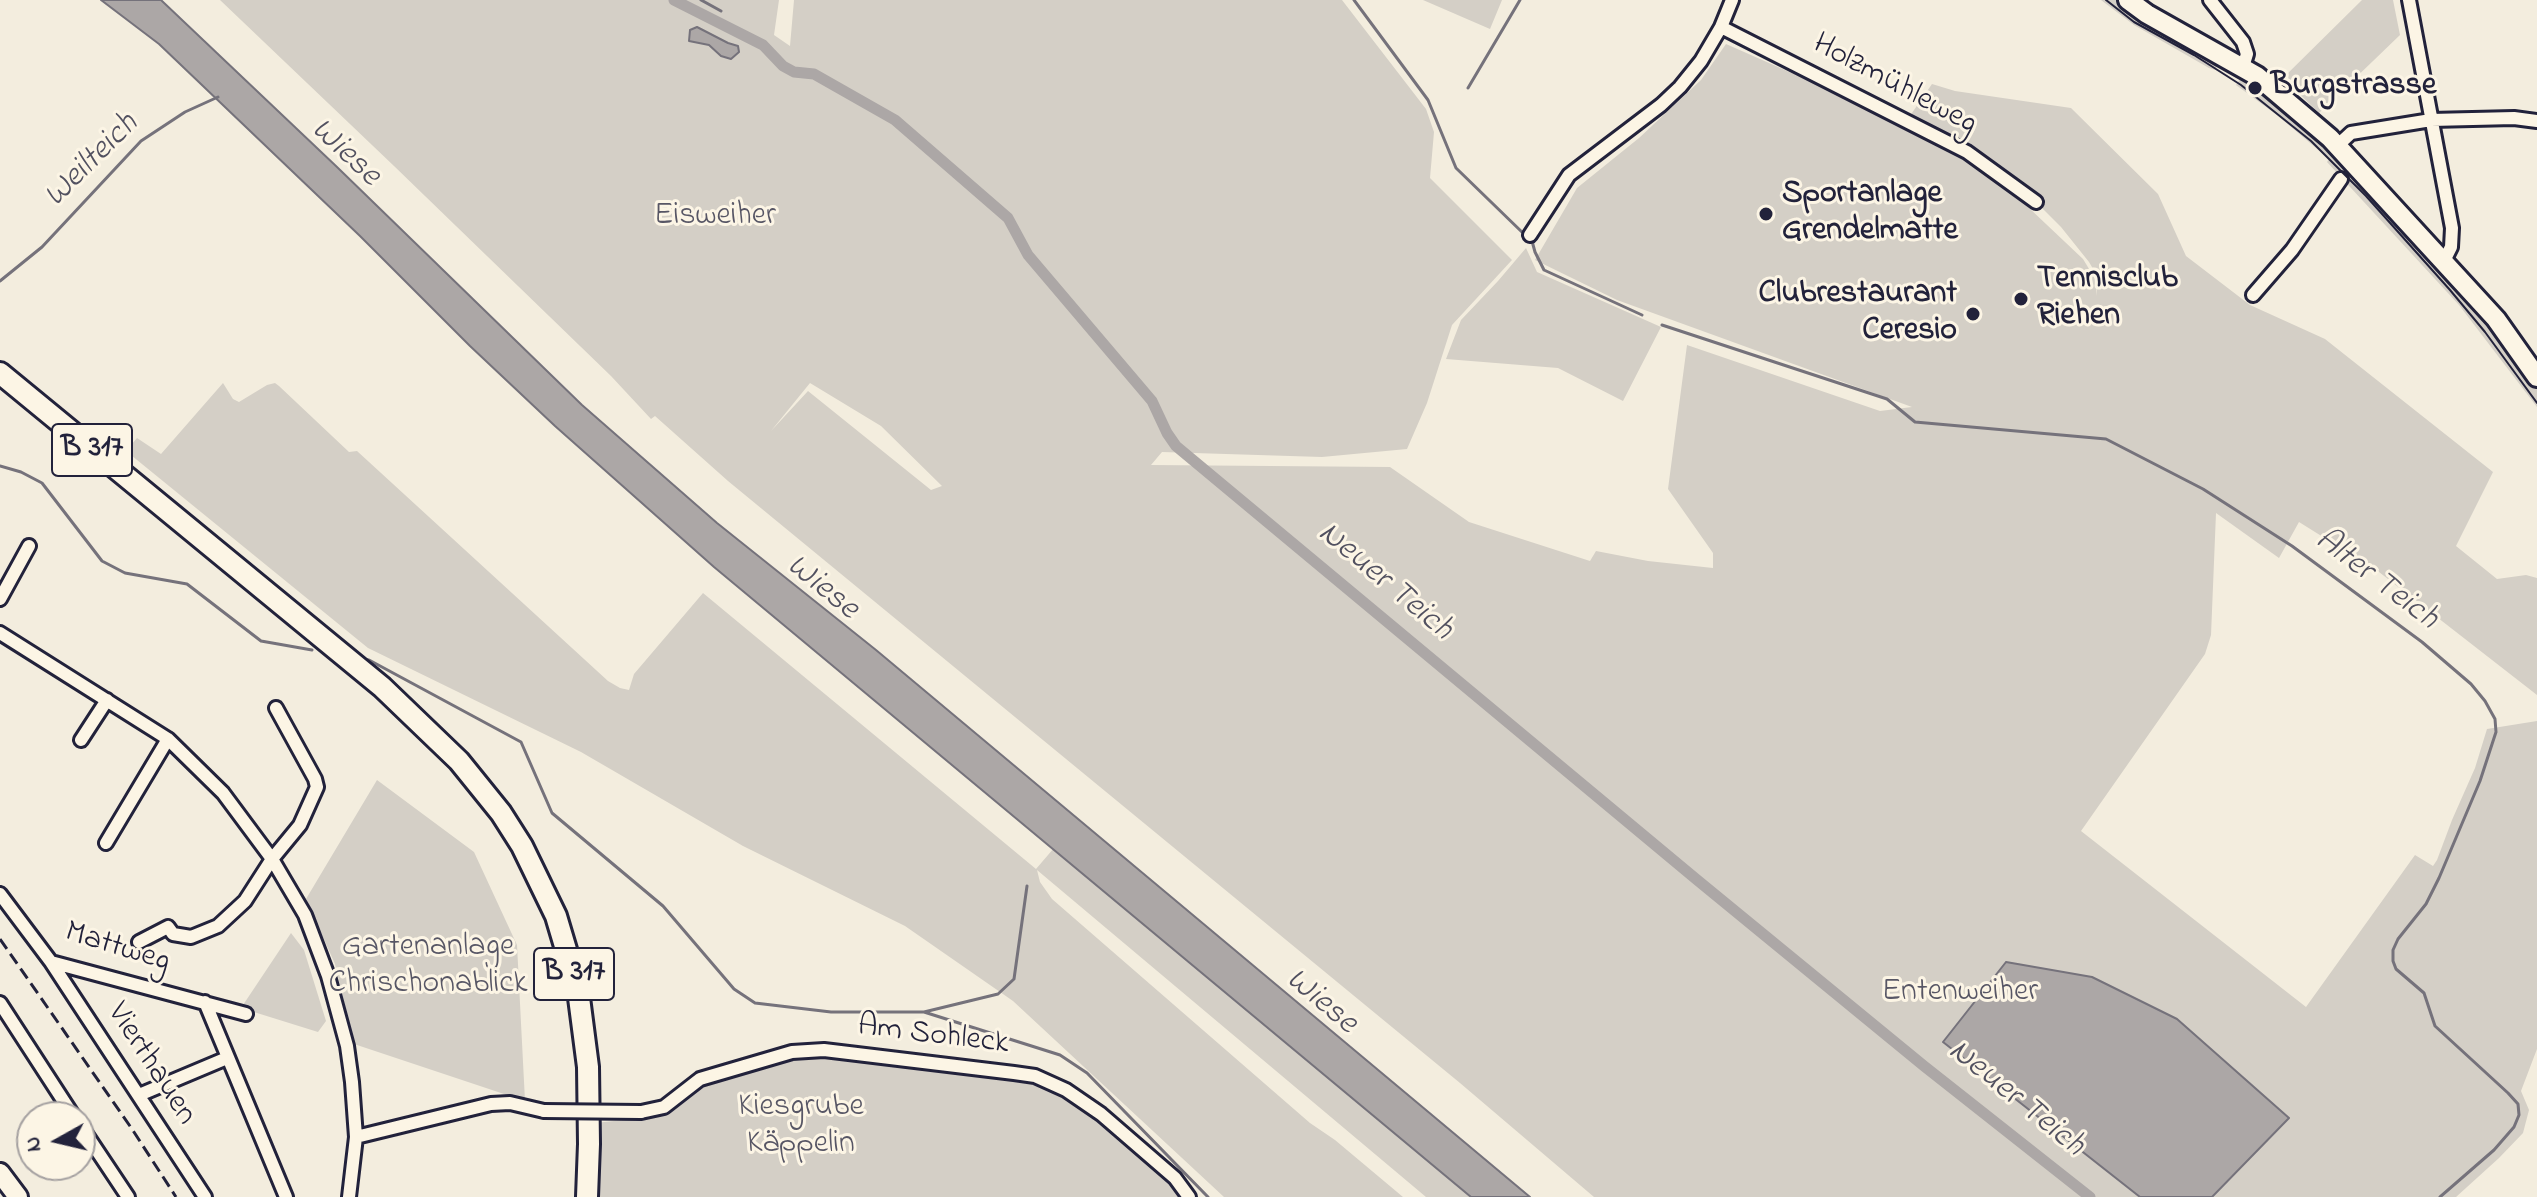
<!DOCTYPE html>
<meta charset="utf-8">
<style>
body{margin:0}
#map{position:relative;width:2537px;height:1197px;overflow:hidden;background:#f3edde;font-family:"Indie Flower",sans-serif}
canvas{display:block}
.north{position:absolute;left:16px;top:1101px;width:80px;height:80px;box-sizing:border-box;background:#fcf5e5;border:2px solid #a5a1a1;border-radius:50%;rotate:262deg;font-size:22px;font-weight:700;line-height:32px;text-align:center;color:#22223b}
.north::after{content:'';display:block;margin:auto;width:28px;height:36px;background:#22223b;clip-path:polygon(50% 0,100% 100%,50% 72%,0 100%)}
</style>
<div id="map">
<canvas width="2537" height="1197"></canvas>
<div class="north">N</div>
</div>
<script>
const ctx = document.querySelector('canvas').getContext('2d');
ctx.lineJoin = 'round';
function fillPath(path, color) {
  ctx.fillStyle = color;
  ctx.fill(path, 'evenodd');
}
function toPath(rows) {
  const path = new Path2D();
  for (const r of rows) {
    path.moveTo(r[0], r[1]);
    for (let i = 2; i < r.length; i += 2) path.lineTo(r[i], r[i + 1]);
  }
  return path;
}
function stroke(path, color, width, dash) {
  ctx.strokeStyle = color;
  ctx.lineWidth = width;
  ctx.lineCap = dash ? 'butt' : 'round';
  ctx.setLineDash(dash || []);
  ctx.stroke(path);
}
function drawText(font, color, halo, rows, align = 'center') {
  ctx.font = font + ' "Indie Flower",sans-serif';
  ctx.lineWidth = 6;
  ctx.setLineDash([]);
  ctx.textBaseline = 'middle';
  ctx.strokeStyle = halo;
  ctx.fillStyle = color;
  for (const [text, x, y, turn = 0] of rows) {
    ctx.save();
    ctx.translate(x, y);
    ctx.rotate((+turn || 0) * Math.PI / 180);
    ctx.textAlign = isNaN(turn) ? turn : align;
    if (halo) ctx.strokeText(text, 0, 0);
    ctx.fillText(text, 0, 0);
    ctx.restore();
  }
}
fillPath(toPath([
 [220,0,779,0,774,35,790,46,794,0,1342,0,1426,109,1434,132,1430,178,1512,260,1452,325,1427,403,1407,449,1322,457,1162,452,1151,465,1390,467,1469,522,1590,561,1596,551,1648,561,1713,568,1713,553,1668,489,1687,345,1880,411,1912,407,1617,300,1535,260,1577,188,1639,138,1701,80,1726,44,1905,123,1932,84,1955,91,2071,108,2158,194,2186,256,2250,305,2325,339,2493,472,2456,546,2497,579,2526,575,2537,578,2537,695,2379,572,2299,522,2279,558,2216,513,2211,635,2205,654,2081,831,2306,1007,2415,855,2433,866,2437,860,2452,820,2475,768,2487,729,2537,721,2537,1049,2521,1091,2529,1110,2523,1133,2499,1158,2456,1197,1594,1197,1460,1083,728,481,655,416,651,419,611,376,394,166],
 [1991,172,2036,202,2061,227,2089,262,2099,279,2096,296,2097,282,2083,259],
 [810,383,881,426,942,486,931,490,808,391,771,431],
 [1423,0,1502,0,1490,29],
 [2101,0,2120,0,2220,60,2215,70,2209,68,2134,25],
 [2362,0,2393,0,2400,35,2319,113,2283,78],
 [2243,75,2326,147,2490,324,2537,389,2537,407,2459,305,2327,162,2329,159,2277,115,2236,85],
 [1526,248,1537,272,1661,327,1623,401,1558,368,1446,359,1461,320,1498,281],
 [223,383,233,399,239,402,267,385,275,383,279,386,349,452,357,451,608,681,620,688,629,690,634,674,703,593,1036,869,1054,848,1471,1197,1426,1197,1037,870,1040,882,1052,899,1310,1123,1335,1140,1403,1197,1224,1197,1013,1001,905,926,743,846,581,752,368,648,126,451,137,438,161,454],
 [377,780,474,852,517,945,525,1101,354,1044,335,964,306,899],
 [291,933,304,950,326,1021,318,1032,241,1008],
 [792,1052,1014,1073,1066,1090,1189,1197,592,1197,595,1123,642,1118,686,1088]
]), '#d4cfc6');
const water = toPath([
 [101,0,161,0,337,167,582,405,717,523,876,650,1530,1197,1471,1197,714,567,555,426,470,346,360,236,159,44,101,0],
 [697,27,728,43,738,46,739,52,731,59,721,56,709,45,689,41,690,30,697,27],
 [2006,962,2092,977,2177,1019,2289,1118,2212,1197,2140,1197,1943,1042,2006,962]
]);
fillPath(water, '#aca7a6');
stroke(water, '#75727b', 2);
stroke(toPath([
 [701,0,721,11],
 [1354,0,1428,100,1456,168,1524,234],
 [758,39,761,44],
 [1468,88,1520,0],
 [1532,241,1535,252,1544,270,1642,315],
 [0,281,42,247,141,141,185,112,218,97],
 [1662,325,1887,399,1915,422,2106,439,2203,489,2292,546,2422,642,2471,684,2485,701,2495,719,2496,732,2480,781,2439,878,2426,904,2398,939,2393,950,2393,961,2396,969,2424,993,2435,1026,2508,1093,2518,1104,2519,1115,2514,1127,2494,1150,2440,1197],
 [0,466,21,472,42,483,102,561,125,573,187,584,261,641,312,650],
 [361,659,369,660,521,742,552,813,663,906,734,989,755,1003,831,1012,924,1012,998,994,1014,979,1027,886],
 [924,1012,1060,1055,1087,1073,1208,1197]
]), '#75727b', 3);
stroke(toPath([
 [674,0,763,45,783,66,794,72,814,74,895,120,1008,218,1028,255,1152,401,1167,433,1176,446,1696,879,1924,1066,2090,1197]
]), '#aca7a6', 11);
const street = toPath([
 [2210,0,2243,42,2247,54,2243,67],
 [2409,0,2452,228,2451,247,2444,261],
 [1721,27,1967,152,2036,202],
 [2337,146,2351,133,2431,120,2514,118,2537,121],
 [1530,235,1569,175,1661,105,1680,87,1701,61,1721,27,1732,0],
 [2253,295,2292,250,2341,179],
 [0,599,29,546],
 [0,633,168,739,223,793,272,859,305,915,328,976,347,1046,352,1082,356,1137,349,1197],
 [81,740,107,700],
 [106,843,168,739],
 [0,894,51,962,205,1197],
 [139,942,168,927,173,934,191,937,218,926,245,901,272,859,300,825,317,787,315,779,276,708],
 [51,962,246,1014],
 [205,1002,286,1197],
 [0,1003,74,1117],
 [139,1095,227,1058],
 [641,1112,664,1107,700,1079,792,1052,824,1050,1014,1073,1035,1076,1066,1090,1101,1114,1175,1178,1189,1197],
 [80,1125,128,1197],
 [356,1137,491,1104,510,1103,544,1111]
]);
const secondary = toPath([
 [2128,0,2147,14,2257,76,2330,138,2496,319,2537,377],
 [0,1173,18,1197]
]);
const primary = toPath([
 [0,373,382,687,459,761,501,813,522,846,556,916,578,990,588,1067,589,1144,587,1197]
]);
stroke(street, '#22223b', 18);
stroke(secondary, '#22223b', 24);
stroke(primary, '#22223b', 26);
stroke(street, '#fcf5e5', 12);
stroke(secondary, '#fcf5e5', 18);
stroke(primary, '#fcf5e5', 20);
stroke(toPath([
 [2106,0,2134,22,2194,55,2241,85,2311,141,2366,196,2450,290,2485,332,2537,403]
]), '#22223b', 2);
stroke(toPath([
 [0,939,132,1129,176,1197]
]), '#22223b', 3, [12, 6]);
const streetBridge = toPath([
 [544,1111,641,1112]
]);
stroke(streetBridge, '#22223b', 18, []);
stroke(streetBridge, '#fcf5e5', 12);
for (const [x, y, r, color] of [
 [2255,88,8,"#22223b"],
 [1766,214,8,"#22223b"],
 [2021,299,8,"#22223b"],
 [1973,314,8,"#22223b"]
]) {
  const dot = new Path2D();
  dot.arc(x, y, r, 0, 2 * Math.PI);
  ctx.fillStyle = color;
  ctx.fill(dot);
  stroke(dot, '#fcf5e5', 3);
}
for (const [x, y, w] of [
 [92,450,80],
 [574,974,80]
]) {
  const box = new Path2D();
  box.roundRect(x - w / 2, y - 26, w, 52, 6);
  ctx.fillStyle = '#fcf5e5';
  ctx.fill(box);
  stroke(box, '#22223b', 2);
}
drawText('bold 30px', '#22223b', null, [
 ["B 317",92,450],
 ["B 317",574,974]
]);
drawText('32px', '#22223b', '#fcf5e5', [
 ["Holzmühleweg",1894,86,28],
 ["Mattweg",117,949,17],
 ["Am Sohleck",933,1037,7],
 ["Vierthauen",150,1065,57]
]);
drawText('bold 32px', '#22223b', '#fcf5e5', [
 ["Burgstrasse",2271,88],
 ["Sportanlage",1782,196],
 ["Grendelmatte",1782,233],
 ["Tennisclub",2037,281],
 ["Riehen",2037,318],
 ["Clubrestaurant",1957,296,"right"],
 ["Ceresio",1957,333,"right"]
], 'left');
drawText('32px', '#575665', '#fcf5e5', [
 ["Eisweiher",715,218],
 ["Gartenanlage",428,949],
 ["Chrischonablick",428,986],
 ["Entenweiher",1960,994],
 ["Kiesgrube",801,1109],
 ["Käppelin",801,1146]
]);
drawText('italic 34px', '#525160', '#fcf5e5', [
 ["Wiese",344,154,43],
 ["Weilteich",93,162,-45],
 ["Alter Teich",2375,581,37],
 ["Neuer Teich",1384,583,40],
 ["Wiese",821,589,39],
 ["Wiese",1320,1003,40],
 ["Neuer Teich",2015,1100,39]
]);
</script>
